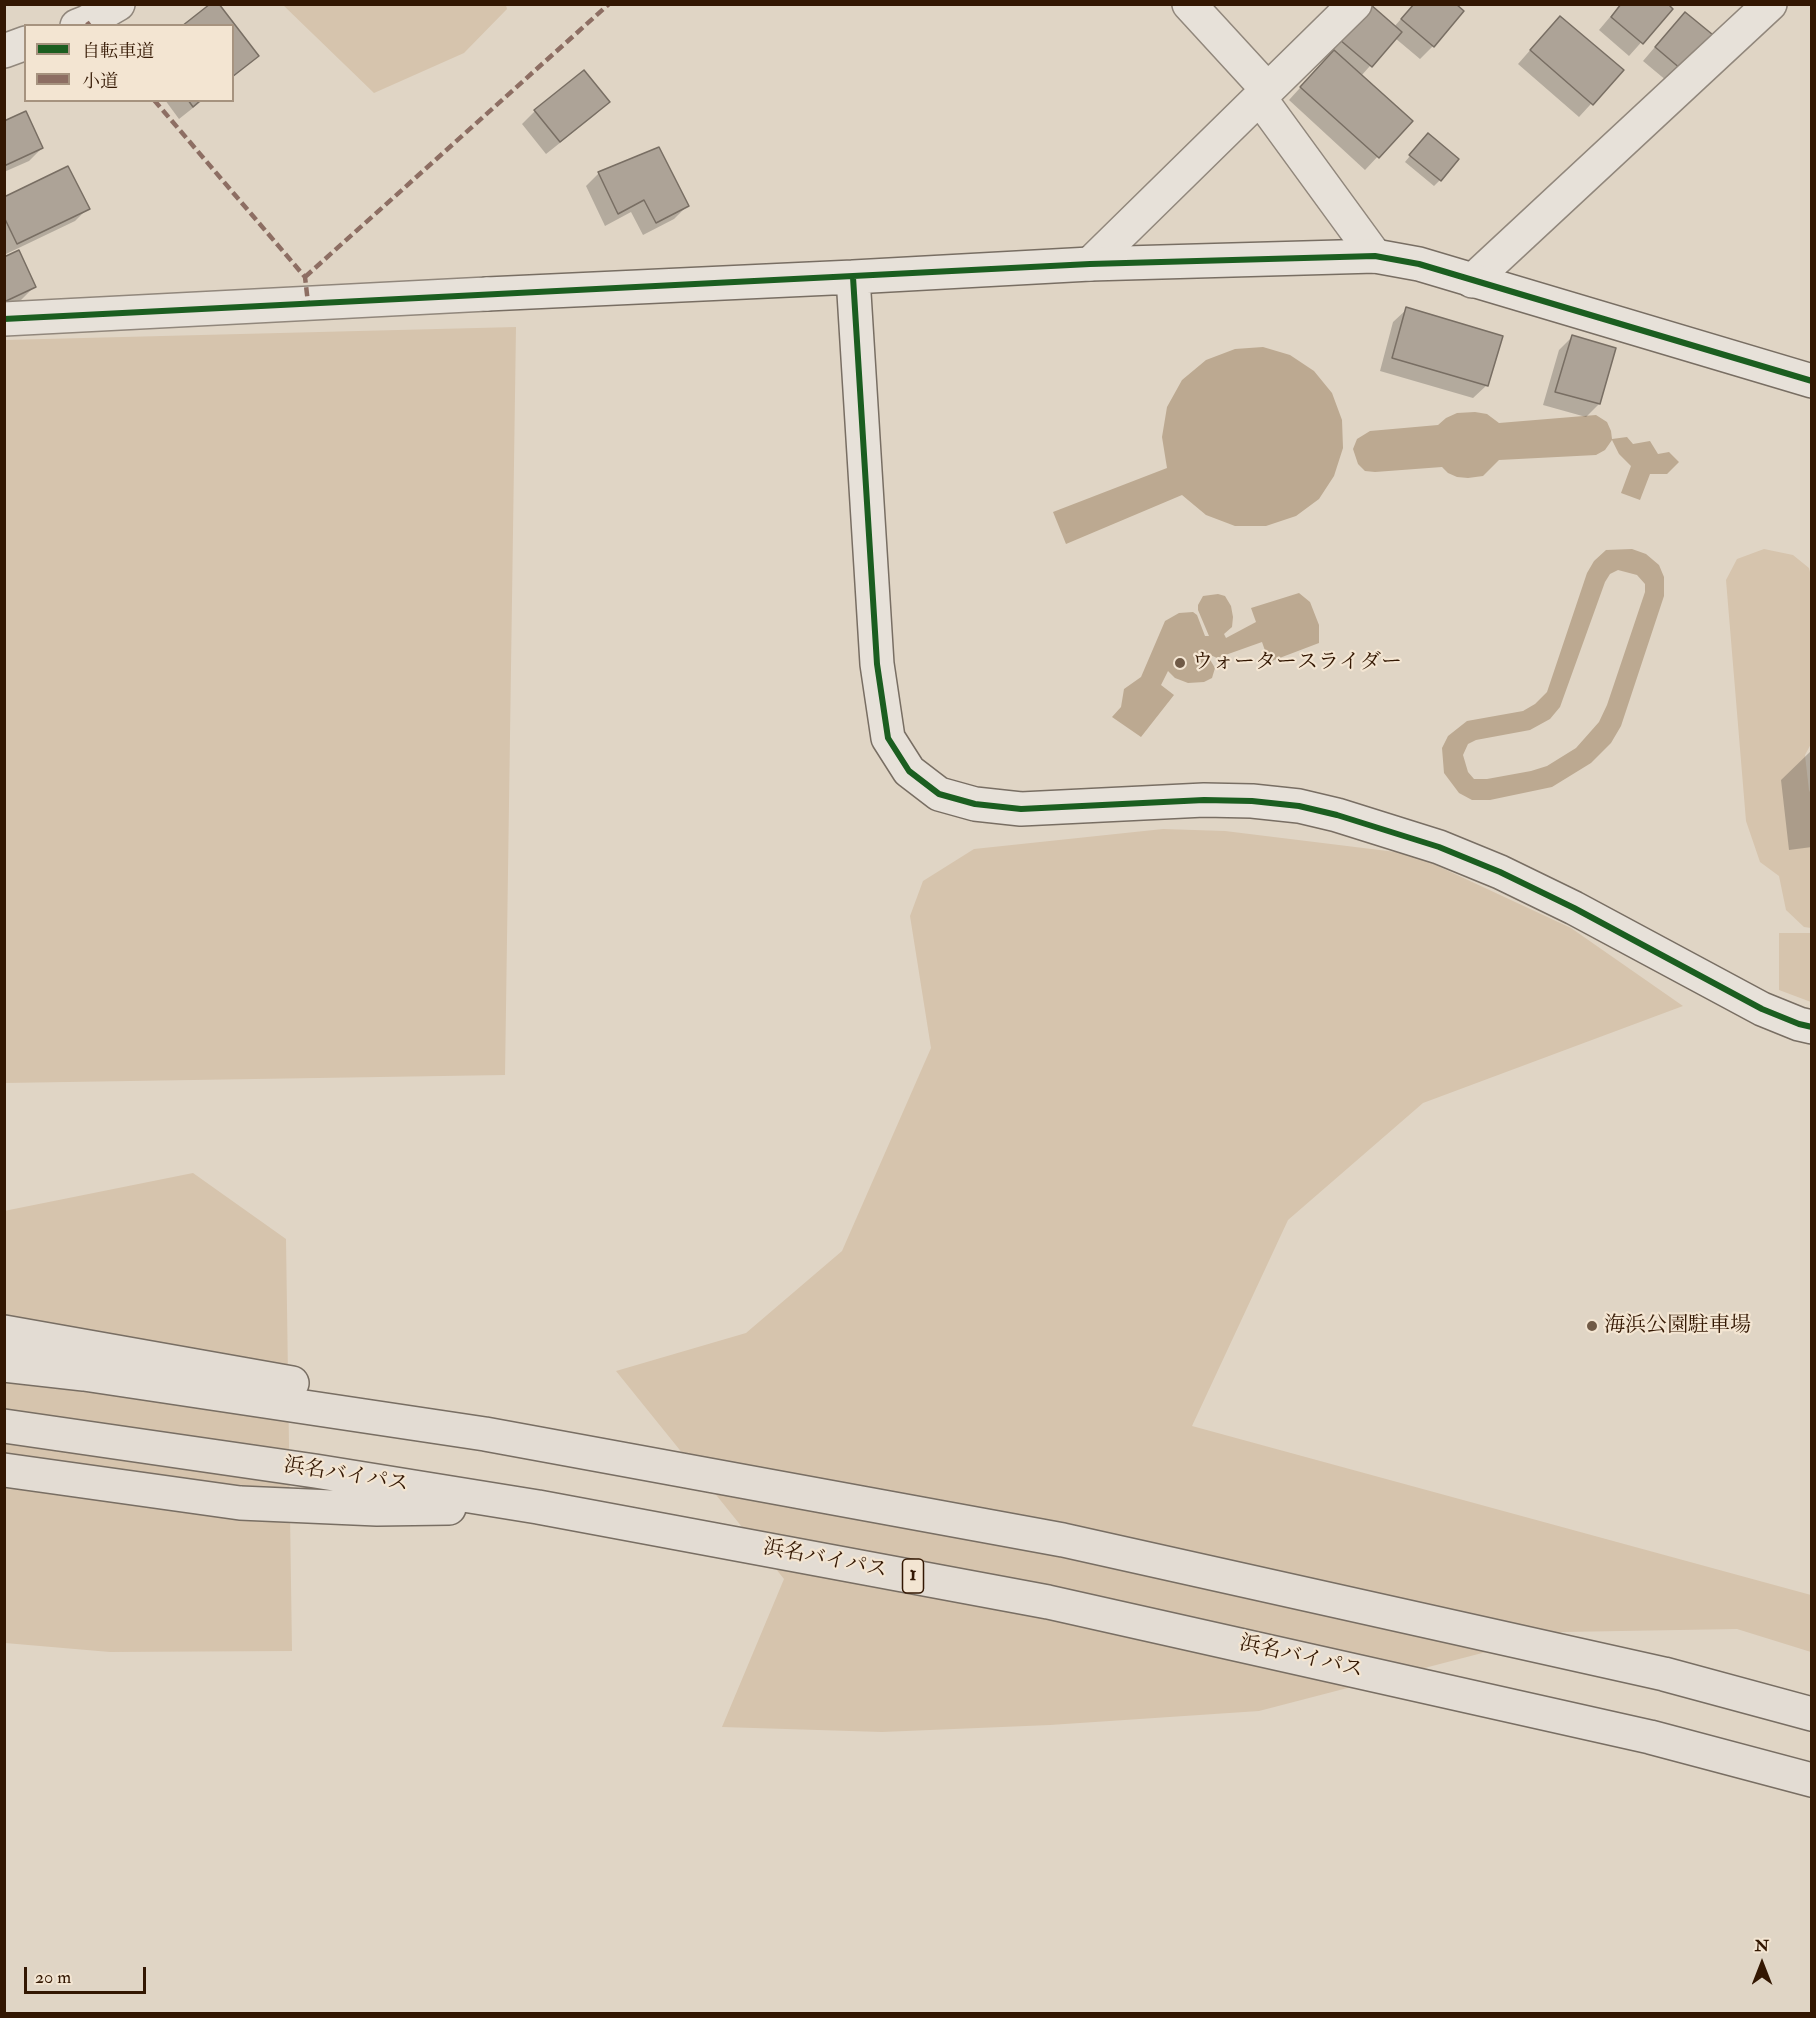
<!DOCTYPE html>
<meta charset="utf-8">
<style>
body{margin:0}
#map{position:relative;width:1816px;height:2018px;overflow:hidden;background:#e0d5c5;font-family:"IM FELL Double Pica","Noto Serif JP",serif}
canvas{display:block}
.frame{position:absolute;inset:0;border:6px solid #331702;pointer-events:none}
.legend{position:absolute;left:24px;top:24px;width:210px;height:78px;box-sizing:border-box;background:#f3e5d2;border:2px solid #a6937f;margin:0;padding:8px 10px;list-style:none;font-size:18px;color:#331702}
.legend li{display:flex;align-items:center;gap:12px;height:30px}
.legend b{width:30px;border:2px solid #a6937f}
.north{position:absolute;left:1732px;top:1934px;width:60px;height:60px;-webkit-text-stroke:4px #f3e5d2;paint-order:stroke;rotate:0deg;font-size:16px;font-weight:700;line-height:24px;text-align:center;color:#331702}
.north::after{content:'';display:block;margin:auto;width:21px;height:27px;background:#331702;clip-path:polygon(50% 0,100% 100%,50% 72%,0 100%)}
.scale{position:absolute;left:24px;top:1967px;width:122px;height:27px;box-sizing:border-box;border:3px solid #331702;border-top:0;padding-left:8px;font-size:18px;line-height:21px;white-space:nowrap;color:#331702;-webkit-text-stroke:4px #f3e5d2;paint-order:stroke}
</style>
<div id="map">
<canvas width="1816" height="2018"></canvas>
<div class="frame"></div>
<ul class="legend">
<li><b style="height:8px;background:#1b5e20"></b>自転車道</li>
<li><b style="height:8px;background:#8d6e63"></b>小道</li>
</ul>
<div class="north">N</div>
<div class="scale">20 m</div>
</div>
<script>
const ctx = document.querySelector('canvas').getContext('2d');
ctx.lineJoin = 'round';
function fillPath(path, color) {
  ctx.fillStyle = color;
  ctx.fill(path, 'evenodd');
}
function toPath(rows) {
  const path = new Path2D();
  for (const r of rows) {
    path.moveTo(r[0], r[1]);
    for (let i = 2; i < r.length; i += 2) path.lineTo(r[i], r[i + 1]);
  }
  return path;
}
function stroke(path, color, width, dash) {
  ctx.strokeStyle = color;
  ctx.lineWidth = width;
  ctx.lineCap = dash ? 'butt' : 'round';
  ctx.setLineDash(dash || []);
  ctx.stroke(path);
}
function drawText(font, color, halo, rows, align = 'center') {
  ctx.font = font + ' "IM FELL Double Pica","Noto Serif JP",serif';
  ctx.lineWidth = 4.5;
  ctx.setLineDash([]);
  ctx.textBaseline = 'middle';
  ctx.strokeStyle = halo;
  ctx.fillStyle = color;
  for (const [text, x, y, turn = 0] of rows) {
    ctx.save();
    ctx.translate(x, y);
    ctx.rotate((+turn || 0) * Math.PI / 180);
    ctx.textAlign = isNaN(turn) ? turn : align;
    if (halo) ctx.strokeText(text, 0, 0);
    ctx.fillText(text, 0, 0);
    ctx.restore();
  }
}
fillPath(toPath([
 [506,5,507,9,464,53,374,93,283,5],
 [516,327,505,1075,5,1083,5,340],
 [1764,549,1793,555,1809,568,1811,576,1812,742,1805,755,1809,790,1812,796,1811,928,1804,927,1786,910,1779,876,1760,862,1746,821,1726,580,1737,559],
 [1163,829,1225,831,1412,854,1571,928,1683,1006,1423,1103,1288,1220,1192,1426,1811,1595,1811,1652,1737,1629,1563,1632,1259,1711,1050,1725,882,1732,722,1727,784,1579,616,1371,746,1333,842,1251,931,1048,910,916,923,881,974,849],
 [1779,933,1811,933,1811,1002,1779,990],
 [193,1173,286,1239,292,1651,110,1652,5,1643,4,1211]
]), '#d6c4ad');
fillPath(toPath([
 [1263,347,1290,355,1314,371,1332,393,1342,420,1343,448,1334,476,1319,499,1296,516,1266,526,1235,526,1206,515,1182,495,1066,544,1053,512,1167,468,1162,437,1167,407,1182,380,1206,360,1235,349],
 [1475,412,1487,414,1499,423,1596,415,1607,422,1611,431,1612,439,1627,437,1633,444,1650,441,1658,454,1669,452,1679,462,1667,474,1650,474,1640,500,1621,493,1631,466,1619,454,1612,440,1605,450,1596,455,1499,460,1483,476,1468,478,1457,477,1448,473,1442,467,1375,472,1365,471,1358,464,1353,449,1357,439,1370,431,1438,425,1446,418,1457,413],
 [1632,549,1646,554,1659,565,1664,577,1664,596,1621,726,1611,743,1591,763,1552,787,1490,800,1472,800,1459,793,1444,773,1442,748,1448,736,1467,721,1523,711,1535,704,1547,692,1587,573,1594,561,1606,550],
 [1618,570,1637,575,1645,584,1645,592,1607,705,1599,722,1576,748,1547,766,1531,771,1487,779,1474,779,1468,772,1463,755,1468,744,1476,740,1530,730,1550,719,1560,707,1605,582,1610,574],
 [1299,593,1310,602,1319,625,1319,643,1269,662,1262,642,1217,658,1206,653,1215,668,1212,678,1204,682,1188,683,1175,678,1168,671,1161,685,1174,695,1141,737,1112,717,1121,707,1124,689,1141,677,1165,621,1179,613,1193,612,1197,615,1205,636,1209,636,1198,610,1198,605,1203,596,1218,594,1225,596,1231,606,1233,617,1232,627,1224,634,1226,638,1256,622,1251,608]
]), '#bca991');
fillPath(toPath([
 [218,4,257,56,232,78,232,26],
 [1414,4,1433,46,1420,59,1395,38,1361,76,1411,121,1365,170,1289,100,1330,55,1328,53,1357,19,1394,27],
 [1621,4,1671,9,1629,56,1599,30],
 [1672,27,1715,39,1673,86,1643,61],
 [1547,31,1621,71,1579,117,1518,64],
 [584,72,608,102,595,115,546,154,522,124,535,111],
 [165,100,203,100,179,119],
 [4,122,42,148,29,161,4,172],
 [1422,141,1440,180,1434,186,1405,162],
 [599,173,687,206,674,219,643,235,631,212,605,226,586,186],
 [4,199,88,208,75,221,4,255],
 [4,258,34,287,21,300,4,308],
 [1407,309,1487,385,1473,398,1380,371,1393,322],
 [1572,337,1599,404,1586,417,1543,405,1559,350],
 [1812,750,1812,847,1789,850,1781,780]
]), '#0003');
const building = toPath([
 [210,4,219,4,259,56,232,77,232,26,182,26,210,4],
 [1370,4,1402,32,1372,67,1340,40,1370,4],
 [1414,4,1456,4,1464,11,1434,47,1401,19,1414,4],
 [1621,4,1668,4,1673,9,1643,44,1611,17,1621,4],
 [1685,12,1718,39,1688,75,1655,47,1685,12],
 [1560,16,1624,70,1593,105,1530,50,1560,16],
 [1334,50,1413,121,1379,158,1300,87,1334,50],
 [584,70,610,102,560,142,534,110,584,70],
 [188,100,201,100,193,107,188,100],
 [26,111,43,148,4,166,4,121,26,111],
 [1428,133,1459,159,1441,181,1409,155,1428,133],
 [659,147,689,206,656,223,644,200,618,214,598,172,659,147],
 [68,166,90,209,17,244,4,217,4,197,68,166],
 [19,250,36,287,4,302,4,257,19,250],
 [1406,307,1503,336,1488,386,1392,358,1406,307],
 [1572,335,1616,348,1600,404,1555,392,1572,335]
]);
fillPath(building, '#ada397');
stroke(building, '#786e63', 1.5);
const street = toPath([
 [1189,4,1267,89],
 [77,26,87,22,118,4],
 [4,51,26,43],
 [1259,97,1375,256],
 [1090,264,1355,4],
 [1472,281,1770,4],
 [4,319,487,294]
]);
const secondary = toPath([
 [853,277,877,664,888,738,909,771,939,794,975,804,1021,809,1204,800,1252,801,1299,806,1337,815,1439,847,1500,872,1574,908,1762,1009,1799,1024,1812,1027],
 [487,294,853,277,1090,264,1375,256,1419,264,1812,381]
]);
const highway = toPath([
 [4,1332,292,1383],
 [4,1365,84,1374,485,1434,1063,1540,1664,1674,1812,1714],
 [4,1426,315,1471,538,1507,1048,1602,1650,1737,1812,1780],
 [4,1470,240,1503,377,1509,449,1508]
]);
stroke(street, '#91877c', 36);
stroke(secondary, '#786e63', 36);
stroke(highway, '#786e63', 36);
stroke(street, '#e7e1d9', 33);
stroke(secondary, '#e7e1d9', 33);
stroke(highway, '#e3dcd3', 33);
stroke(toPath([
 [87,22,90,26],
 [154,100,305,277,308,303],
 [305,277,609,4]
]), '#8d6e63', 4.5, [9, 4.5]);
stroke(toPath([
 [853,277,877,664,888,738,909,771,939,794,975,804,1021,809,1204,800,1252,801,1299,806,1337,815,1439,847,1500,872,1574,908,1762,1009,1799,1024,1812,1027],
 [4,319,1090,264,1375,256,1419,264,1812,381]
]), '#1b5e20', 6);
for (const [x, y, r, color] of [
 [1180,663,6,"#705a46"],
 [1592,1326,6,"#705a46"]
]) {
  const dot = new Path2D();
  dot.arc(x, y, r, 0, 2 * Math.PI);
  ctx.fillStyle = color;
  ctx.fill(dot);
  stroke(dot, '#f3e5d2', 2);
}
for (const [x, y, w] of [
 [913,1576,21]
]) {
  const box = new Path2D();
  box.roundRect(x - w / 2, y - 17, w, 34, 4.5);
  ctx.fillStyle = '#f3e5d2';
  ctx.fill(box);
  stroke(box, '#331702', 1.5);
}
drawText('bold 20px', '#331702', null, [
 ["1",913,1576]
]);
drawText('21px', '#331702', '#f3e5d2', [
 ["ウォータースライダー",1192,663],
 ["海浜公園駐車場",1604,1326]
], 'left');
drawText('21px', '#331702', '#f3e5d2', [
 ["浜名バイパス",346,1476,9],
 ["浜名バイパス",825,1560,11],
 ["浜名バイパス",1301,1658,13]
]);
</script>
